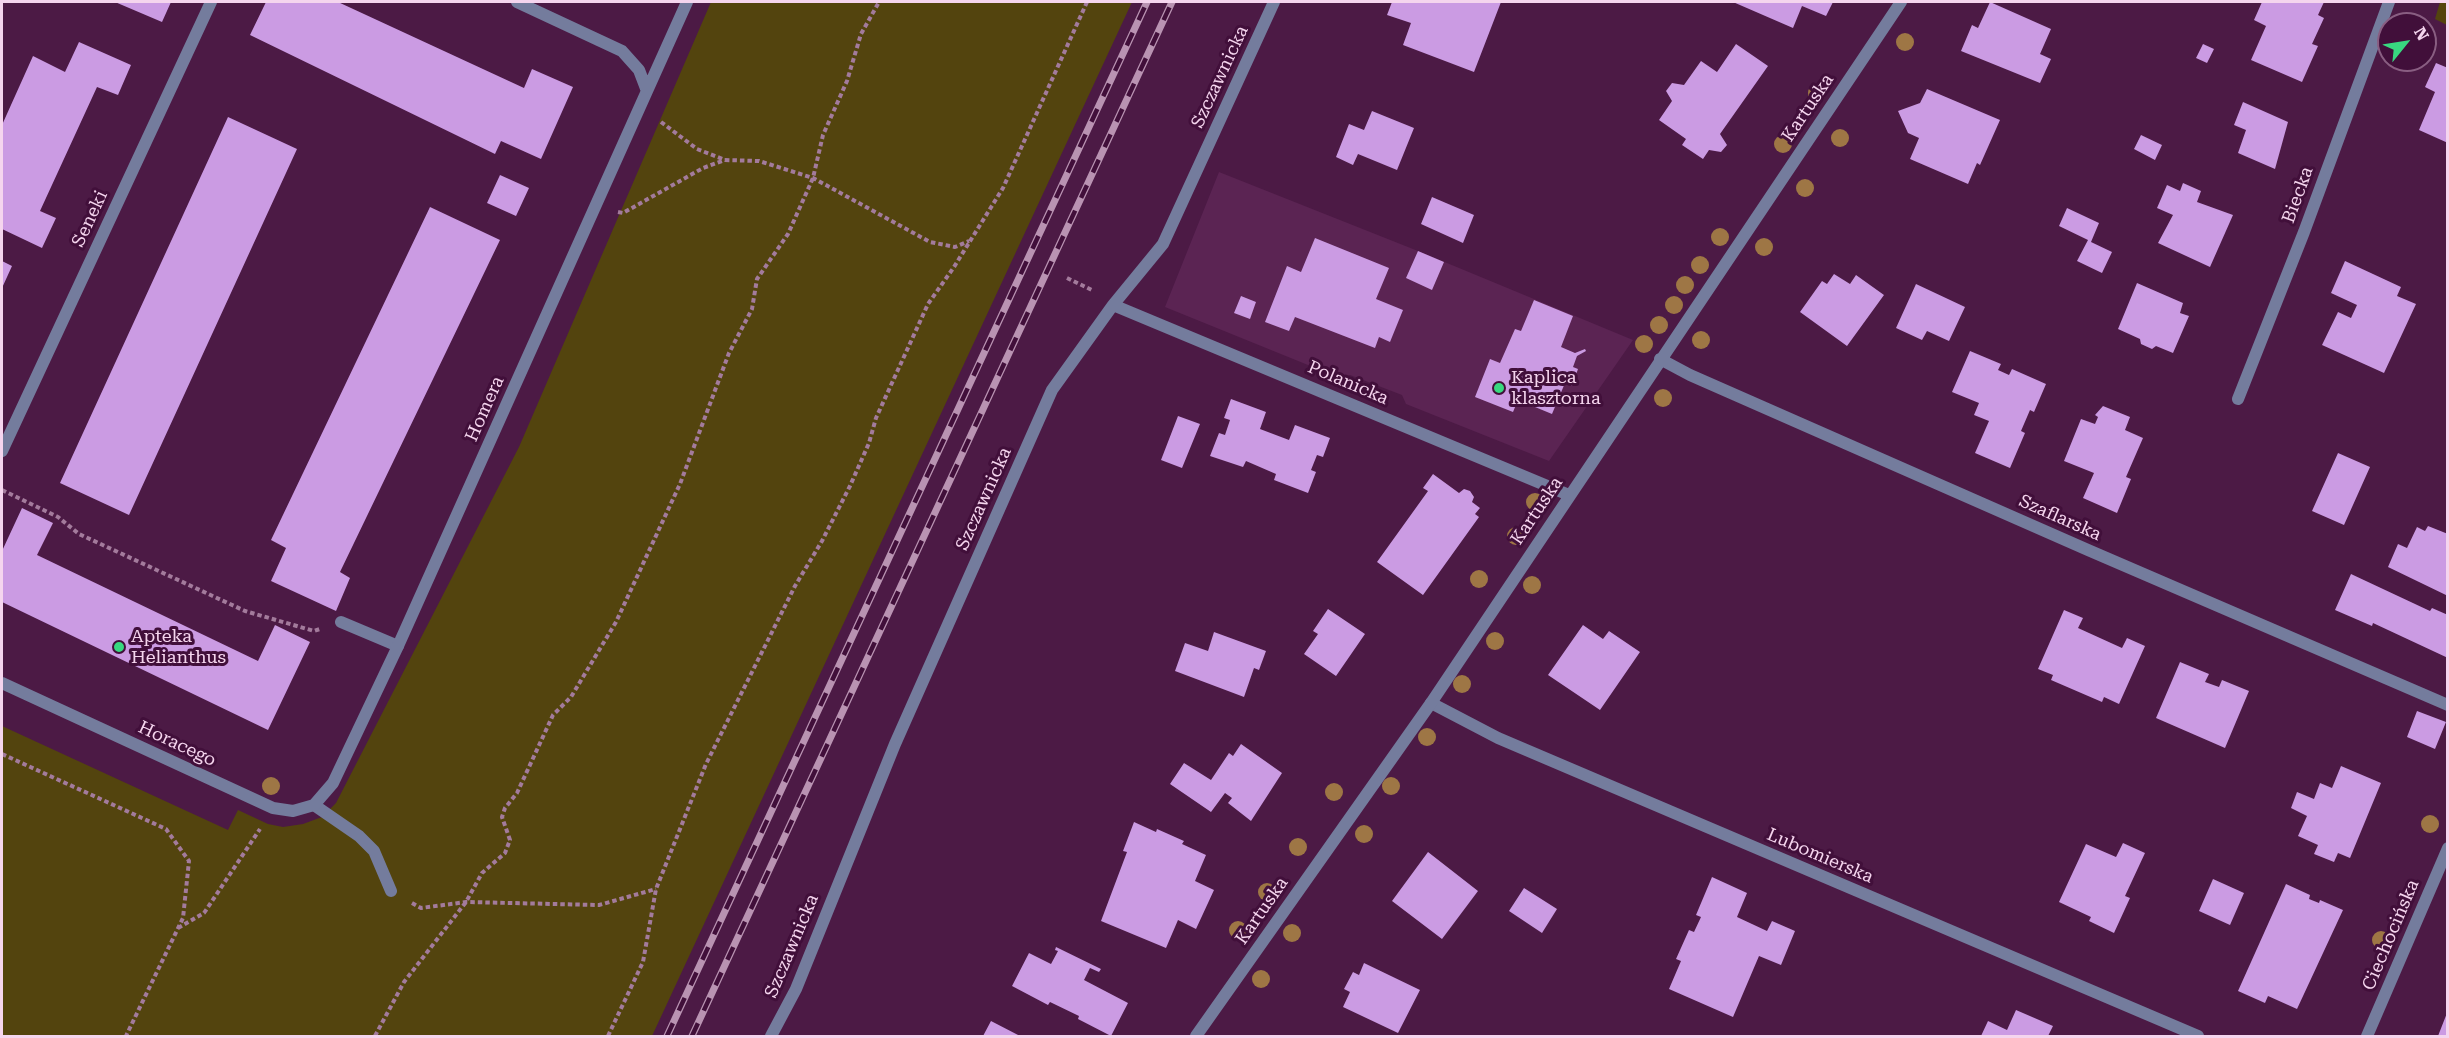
<!DOCTYPE html>
<meta charset="utf-8">
<style>
body{margin:0}
#map{position:relative;width:2449px;height:1038px;overflow:hidden;background:#4c1a45;font-family:"Roboto Serif",serif}
canvas{display:block}
.frame{position:absolute;inset:0;border:3px solid #f5d5ee;pointer-events:none}
.north{position:absolute;left:2377px;top:12px;width:60px;height:60px;box-sizing:border-box;background:#410f3a;border:2px solid #895e82;border-radius:50%;rotate:60deg;font-size:16px;font-weight:700;line-height:24px;text-align:center;color:#f5d5ee}
.north::after{content:'';display:block;margin:auto;width:21px;height:27px;background:#38d880;clip-path:polygon(50% 0,100% 100%,50% 72%,0 100%)}
</style>
<div id="map">
<canvas width="2449" height="1038"></canvas>
<div class="frame"></div>
<div class="north">N</div>
</div>
<script>
const ctx = document.querySelector('canvas').getContext('2d');
ctx.lineJoin = 'round';
function fillPath(path, color) {
  ctx.fillStyle = color;
  ctx.fill(path, 'evenodd');
}
function toPath(rows) {
  const path = new Path2D();
  for (const r of rows) {
    path.moveTo(r[0], r[1]);
    for (let i = 2; i < r.length; i += 2) path.lineTo(r[i], r[i + 1]);
  }
  return path;
}
function stroke(path, color, width, dash) {
  ctx.strokeStyle = color;
  ctx.lineWidth = width;
  ctx.lineCap = dash ? 'butt' : 'round';
  ctx.setLineDash(dash || []);
  ctx.stroke(path);
}
function drawText(font, color, halo, rows, align = 'center') {
  ctx.font = font + ' "Roboto Serif",serif';
  ctx.lineWidth = 6;
  ctx.setLineDash([]);
  ctx.textBaseline = 'middle';
  ctx.strokeStyle = halo;
  ctx.fillStyle = color;
  for (const [text, x, y, turn = 0] of rows) {
    ctx.save();
    ctx.translate(x, y);
    ctx.rotate((+turn || 0) * Math.PI / 180);
    ctx.textAlign = isNaN(turn) ? turn : align;
    if (halo) ctx.strokeText(text, 0, 0);
    ctx.fillText(text, 0, 0);
    ctx.restore();
  }
}
fillPath(toPath([
 [1219,172,1418,251,1633,340,1549,461,1406,404,1402,395,1350,375,1340,378,1165,307]
]), '#5b2453');
fillPath(toPath([
 [711,2,1132,2,652,1036,2,1036,2,726,228,830,238,810,268,824,283,827,303,824,322,817,336,803,519,447],
 [2440,2,2447,2,2447,25,2435,19]
]), '#53440e');
fillPath(toPath([
 [115,2,171,2,162,22],
 [266,2,338,2,524,88,532,69,573,87,541,159,501,141,495,154,250,35],
 [1392,2,1501,2,1474,72,1403,45,1411,23,1387,15],
 [1733,2,1833,2,1826,16,1802,6,1793,28],
 [1990,2,2051,29,2040,54,2051,59,2040,83,1961,51,1972,25,1978,28],
 [2262,2,2324,2,2318,15,2324,18,2312,44,2318,46,2302,82,2251,60,2266,26,2254,20],
 [79,42,131,65,118,95,97,87,40,211,56,218,42,248,2,229,2,125,33,56,65,72],
 [1736,44,1768,66,1720,134,1727,145,1721,152,1709,150,1703,159,1682,145,1686,139,1659,120,1672,101,1666,91,1672,83,1684,85,1701,61,1717,72],
 [2203,44,2214,49,2207,63,2196,58],
 [2436,63,2448,68,2448,143,2419,130,2435,92,2425,87],
 [1927,89,2000,120,1980,165,1977,163,1968,184,1910,159,1919,138,1908,133,1898,111,1920,103],
 [2243,102,2288,122,2275,169,2238,153,2246,130,2234,125],
 [1372,111,1414,128,1397,170,1358,154,1353,165,1336,157,1349,124,1364,130],
 [228,117,297,149,129,515,60,483],
 [2141,135,2162,145,2155,160,2134,149],
 [500,175,529,188,516,216,487,203],
 [2183,183,2201,191,2197,202,2233,215,2210,267,2158,243,2173,215,2157,208,2167,185,2180,191],
 [1432,197,1474,215,1463,243,1421,224],
 [430,207,500,240,340,572,350,578,336,611,271,581,286,548,271,540],
 [2067,208,2099,223,2091,242,2112,252,2102,273,2077,261,2088,240,2059,226],
 [1315,238,1389,268,1376,299,1403,310,1390,342,1379,337,1375,348,1295,317,1289,331,1265,322,1287,266,1301,272],
 [1418,251,1444,262,1432,290,1406,278],
 [2,261,12,266,2,288],
 [2345,261,2401,287,2397,296,2416,304,2384,373,2322,345,2338,312,2351,318,2357,305,2331,293],
 [1834,274,1850,284,1856,275,1884,295,1847,346,1800,312,1822,281,1827,284],
 [2137,283,2183,303,2180,313,2189,316,2173,353,2156,346,2152,349,2141,344,2140,339,2118,329],
 [1916,284,1965,307,1949,341,1927,331,1922,340,1896,328],
 [1241,296,1256,302,1250,319,1234,313],
 [1534,300,1573,316,1561,347,1575,353,1585,349,1586,351,1577,356,1573,367,1578,369,1572,386,1565,383,1552,414,1518,400,1513,412,1475,397,1490,359,1500,363,1515,329,1521,331],
 [1970,351,2001,364,1998,370,2009,375,2012,369,2046,384,2034,412,2030,410,2021,431,2025,433,2010,468,1975,453,1989,421,1974,415,1979,403,1952,392],
 [1231,399,1266,412,1260,429,1289,440,1295,425,1330,438,1323,457,1317,455,1311,470,1316,472,1308,493,1274,480,1276,474,1246,461,1243,467,1210,456,1219,433,1225,435,1230,420,1224,418],
 [2103,406,2130,417,2125,430,2143,438,2126,477,2131,479,2117,513,2083,498,2094,473,2064,461,2081,419,2095,424,2098,417,2095,415],
 [1178,416,1200,424,1182,468,1161,460],
 [2338,453,2370,467,2344,525,2312,511],
 [1433,474,1459,493,1464,489,1470,491,1474,497,1472,502,1480,508,1475,514,1479,517,1423,595,1377,562,1428,491,1423,488],
 [22,508,53,523,37,555,258,661,275,625,310,642,268,730,2,602,2,551],
 [2428,526,2448,534,2448,596,2388,567,2398,544,2407,548,2417,527,2425,531],
 [2351,574,2430,611,2432,608,2448,615,2448,658,2373,623,2372,626,2335,610],
 [1328,609,1365,634,1336,676,1304,654,1318,634,1313,631],
 [2064,610,2083,618,2078,628,2122,648,2127,638,2145,646,2119,704,2104,697,2102,702,2051,680,2053,675,2038,669],
 [1583,625,1603,639,1609,631,1640,652,1600,710,1548,675],
 [1214,632,1266,651,1259,670,1254,668,1244,697,1175,671,1185,643,1208,651],
 [2180,662,2209,674,2205,682,2219,687,2222,680,2249,691,2225,748,2156,718],
 [2417,711,2446,722,2435,749,2407,737],
 [1241,744,1282,773,1251,821,1228,803,1232,798,1225,793,1211,812,1170,784,1184,763,1211,780,1229,753,1233,756],
 [2341,766,2381,783,2350,858,2338,853,2334,862,2314,854,2318,845,2298,836,2307,816,2291,808,2297,792,2314,799,2320,783,2332,788],
 [1134,822,1156,832,1157,829,1184,841,1182,844,1206,855,1195,881,1214,890,1196,929,1178,920,1166,948,1101,921,1127,852,1123,851],
 [2123,843,2145,853,2125,896,2130,898,2114,933,2089,921,2091,917,2059,902,2086,844,2116,857],
 [1428,852,1478,891,1442,939,1392,901],
 [1712,877,1747,893,1737,917,1767,931,1772,921,1795,931,1781,965,1759,956,1733,1017,1669,989,1681,961,1676,959,1689,930,1694,932,1701,917,1696,915],
 [2213,879,2244,893,2230,925,2199,911],
 [2286,884,2310,895,2309,899,2319,903,2320,900,2343,910,2297,1009,2268,996,2265,1003,2238,991],
 [1524,888,1557,909,1542,933,1509,911],
 [1056,947,1101,969,1099,972,1090,968,1084,980,1128,1003,1111,1036,1078,1019,1079,1016,1050,1002,1048,1005,1012,986,1029,953,1051,964,1058,951,1055,950],
 [1364,963,1420,990,1398,1033,1343,1007,1350,992,1344,989,1353,972,1359,975],
 [2016,1010,2053,1026,2048,1036,1981,1036,1988,1021,2007,1030],
 [2447,1013,2448,1036,2438,1036],
 [991,1021,1020,1036,983,1036]
]), '#cb9be3');
stroke(toPath([
 [661,122,697,149,725,160,759,161,813,178,930,242,955,247,969,241],
 [618,212,623,213,703,168,725,160],
 [1067,278,1094,291],
 [2,490,58,517,79,534,245,611,314,631,320,629],
 [2,754,166,829,189,861,183,918,126,1036],
 [412,903,421,908,466,902,599,905,656,889],
 [178,928,204,913,260,829],
 [375,1036,404,982,466,902,482,873,505,853,510,840,502,817,505,808,517,793,553,715,571,697,616,622,680,484,729,353,752,309,757,279,788,234,813,178,823,135,847,81,861,34,879,2],
 [608,1036,643,962,656,889,706,764,795,586,822,541,850,486,869,443,876,418,928,304,954,267,1003,188,1087,2]
]), '#a37b9c', 4, [4.5, 3]);
stroke(toPath([
 [341,622,398,646],
 [1431,703,1498,738,2198,1036],
 [314,805,359,836,374,851,391,891]
]), '#747c9d', 12);
stroke(toPath([
 [647,91,687,2],
 [1113,305,1569,495],
 [1660,359,1690,375,2088,550,2448,705],
 [2238,399,2304,232,2389,2],
 [2,451,211,2],
 [2,683,273,808,293,811,314,805,333,783,398,646,647,91,639,70,622,51,517,2],
 [771,1036,796,989,895,744,1052,390,1113,305,1163,244,1274,2],
 [1196,1036,1431,703,1901,2],
 [2367,1036,2448,848]
]), '#747c9d', 12);
const rail = toPath([
 [667,1036,1147,2],
 [692,1036,1172,2]
]);
stroke(rail, '#b993b2', 7);
stroke(rail, '#410f3a', 4.5, [14]);
ctx.fillStyle = '#9e7645';
for (const [x, y] of [
 [1905,42],
 [1817,93],
 [1840,138],
 [1783,144],
 [1805,188],
 [1720,237],
 [1764,247],
 [1700,265],
 [1685,285],
 [1674,305],
 [1659,325],
 [1701,340],
 [1644,344],
 [1663,398],
 [1535,502],
 [1516,536],
 [1479,579],
 [1532,585],
 [1495,641],
 [1462,684],
 [1427,737],
 [271,786],
 [1391,786],
 [1334,792],
 [2430,824],
 [1364,834],
 [1298,847],
 [1267,892],
 [1238,930],
 [1292,933],
 [2381,940],
 [1261,979]
]) {
  ctx.beginPath();
  ctx.arc(x, y, 9, 0, 2 * Math.PI);
  ctx.fill();
}
for (const [x, y, r, color] of [
 [1499,388,6,"#38d880"],
 [119,647,6,"#38d880"]
]) {
  const dot = new Path2D();
  dot.arc(x, y, r, 0, 2 * Math.PI);
  ctx.fillStyle = color;
  ctx.fill(dot);
  stroke(dot, '#410f3a', 2);
}
drawText('18px', '#f5d5ee', '#410f3a', [
 ["Szczawnicka",1220,77,-65],
 ["Kartuska",1808,108,-56],
 ["Biecka",2298,195,-70],
 ["Seneki",90,219,-65],
 ["Polanicka",1348,383,23],
 ["Homera",485,409,-66],
 ["Szczawnicka",984,499,-66],
 ["Kartuska",1537,511,-56],
 ["Szaflarska",2060,518,24],
 ["Horacego",177,744,25],
 ["Lubomierska",1820,856,23],
 ["Kartuska",1262,911,-55],
 ["Ciechocińska",2391,935,-67],
 ["Szczawnicka",792,946,-67]
]);
drawText('18px', '#f5d5ee', '#410f3a', [
 ["Kaplica",1511,378],
 ["klasztorna",1511,399],
 ["Apteka",131,637],
 ["Helianthus",131,658]
], 'left');
</script>
